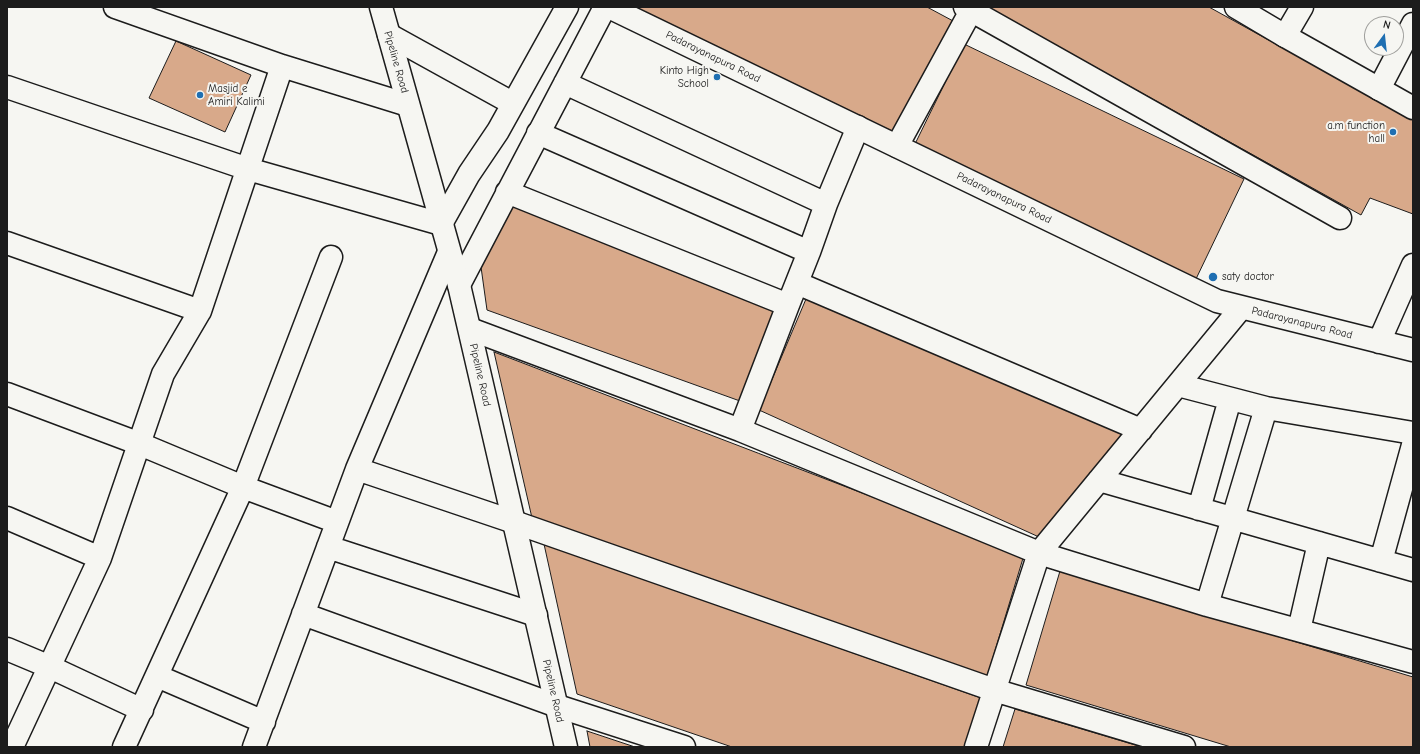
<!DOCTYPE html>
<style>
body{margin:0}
#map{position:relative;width:1420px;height:754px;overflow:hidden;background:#f6f6f2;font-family:"Comic Neue",sans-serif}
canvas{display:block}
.frame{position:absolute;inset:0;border:8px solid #1c1c1c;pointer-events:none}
.north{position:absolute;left:1364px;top:16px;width:40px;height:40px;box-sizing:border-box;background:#f6f6f2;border:1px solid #9f9f9c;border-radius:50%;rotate:15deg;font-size:11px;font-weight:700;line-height:16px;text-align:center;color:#1c1c1c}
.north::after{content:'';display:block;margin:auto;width:14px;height:18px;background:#1f6fb2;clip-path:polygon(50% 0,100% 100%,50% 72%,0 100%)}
</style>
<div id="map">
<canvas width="1420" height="754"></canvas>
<div class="frame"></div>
<div class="north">N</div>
</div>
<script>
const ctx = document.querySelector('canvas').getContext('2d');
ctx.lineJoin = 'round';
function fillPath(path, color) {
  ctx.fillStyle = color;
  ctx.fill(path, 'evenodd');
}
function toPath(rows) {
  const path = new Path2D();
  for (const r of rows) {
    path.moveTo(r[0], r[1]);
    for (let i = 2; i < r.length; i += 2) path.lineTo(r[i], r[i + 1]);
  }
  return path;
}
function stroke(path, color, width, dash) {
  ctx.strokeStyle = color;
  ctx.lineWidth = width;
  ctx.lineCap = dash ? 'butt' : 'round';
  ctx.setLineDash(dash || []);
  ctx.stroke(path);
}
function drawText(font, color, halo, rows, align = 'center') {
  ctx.font = font + ' "Comic Neue",sans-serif';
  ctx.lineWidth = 4;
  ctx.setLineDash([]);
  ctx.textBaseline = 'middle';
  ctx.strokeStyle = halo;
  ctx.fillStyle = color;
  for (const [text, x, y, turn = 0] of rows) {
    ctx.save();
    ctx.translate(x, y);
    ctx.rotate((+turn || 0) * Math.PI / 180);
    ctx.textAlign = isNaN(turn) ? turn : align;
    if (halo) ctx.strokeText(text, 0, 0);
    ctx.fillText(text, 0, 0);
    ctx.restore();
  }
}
const building = toPath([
 [635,7,927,7,955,22,896,133,635,7],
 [989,7,1209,7,1413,120,1413,214,1370,198,1361,215,989,8,989,7],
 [176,41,251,75,225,132,149,98,176,41],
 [964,44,1244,179,1195,281,914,146,964,44],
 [514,202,780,310,740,401,487,310,481,267,514,202],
 [806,299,1126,432,1039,537,759,410,806,299],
 [494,352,1024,555,987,677,532,518,494,352],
 [544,544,981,698,966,747,732,747,577,694,544,544],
 [1060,571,1413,677,1413,747,1231,747,1026,685,1060,571],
 [1015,709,1142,747,1003,747,1015,709],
 [587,731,635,747,590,747,587,731]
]);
fillPath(building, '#d8a98a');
stroke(building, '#1c1c1c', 1);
const minor = toPath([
 [115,7,282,66,408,105],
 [965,7,1340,218],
 [1236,7,1285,36],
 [389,35,512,103],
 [565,83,826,204],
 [7,87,248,169,441,224,469,174,498,131,567,7],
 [1379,89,1413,24],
 [538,133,809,252],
 [897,146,973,7],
 [507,192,788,305],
 [7,243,200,311],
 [797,283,1141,430],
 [459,285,605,7],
 [470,329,740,430,1039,553,1207,605,1413,662],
 [1178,385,1266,408,1413,433],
 [7,394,140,444,243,487,337,522],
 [740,430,788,305,809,252,826,204,858,127],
 [357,469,514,522,994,690,1184,747],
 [1099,480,1413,570],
 [1199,509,1230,399],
 [7,518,100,558],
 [328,547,536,615],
 [1381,561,1413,445],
 [1207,605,1266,408],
 [303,614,557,706,684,747],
 [1299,630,1319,543],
 [7,649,50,667,142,710],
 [157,676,264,722],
 [12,747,100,558,163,374,200,311,282,66],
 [124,747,243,487,331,257],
 [254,747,357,469,449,252],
 [976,747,1039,553,1241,308]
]);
const tertiary = toPath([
 [381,7,459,285,566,747],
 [609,7,1217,301,1413,350],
 [1302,7,1285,36,1413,108],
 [1379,342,1413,265]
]);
stroke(minor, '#1c1c1c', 25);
stroke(tertiary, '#1c1c1c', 25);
stroke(minor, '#f6f6f2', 22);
stroke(tertiary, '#f6f6f2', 22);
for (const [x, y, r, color] of [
 [717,77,4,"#1f6fb2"],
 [200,95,4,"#1f6fb2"],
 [1393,132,4,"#1f6fb2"],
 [1213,277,5,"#1f6fb2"]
]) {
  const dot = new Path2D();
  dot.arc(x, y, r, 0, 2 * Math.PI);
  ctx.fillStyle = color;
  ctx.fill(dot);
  stroke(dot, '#f6f6f2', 1.5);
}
drawText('11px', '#1c1c1c', '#f6f6f2', [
 ["Padarayanapura Road",713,57,26],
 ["Pipeline Road",396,62,74],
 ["Padarayanapura Road",1004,198,26],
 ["Padarayanapura Road",1302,323,14],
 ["Pipeline Road",480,375,77],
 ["Pipeline Road",553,691,77]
]);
drawText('11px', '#1c1c1c', '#f6f6f2', [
 ["Kinto High",709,71],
 ["School",709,84],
 ["Masjid e",208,89,"left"],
 ["Amiri Kalimi",208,102,"left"],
 ["a.m function",1385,126],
 ["hall",1385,139],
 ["saty doctor",1222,277,"left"]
], 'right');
</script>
